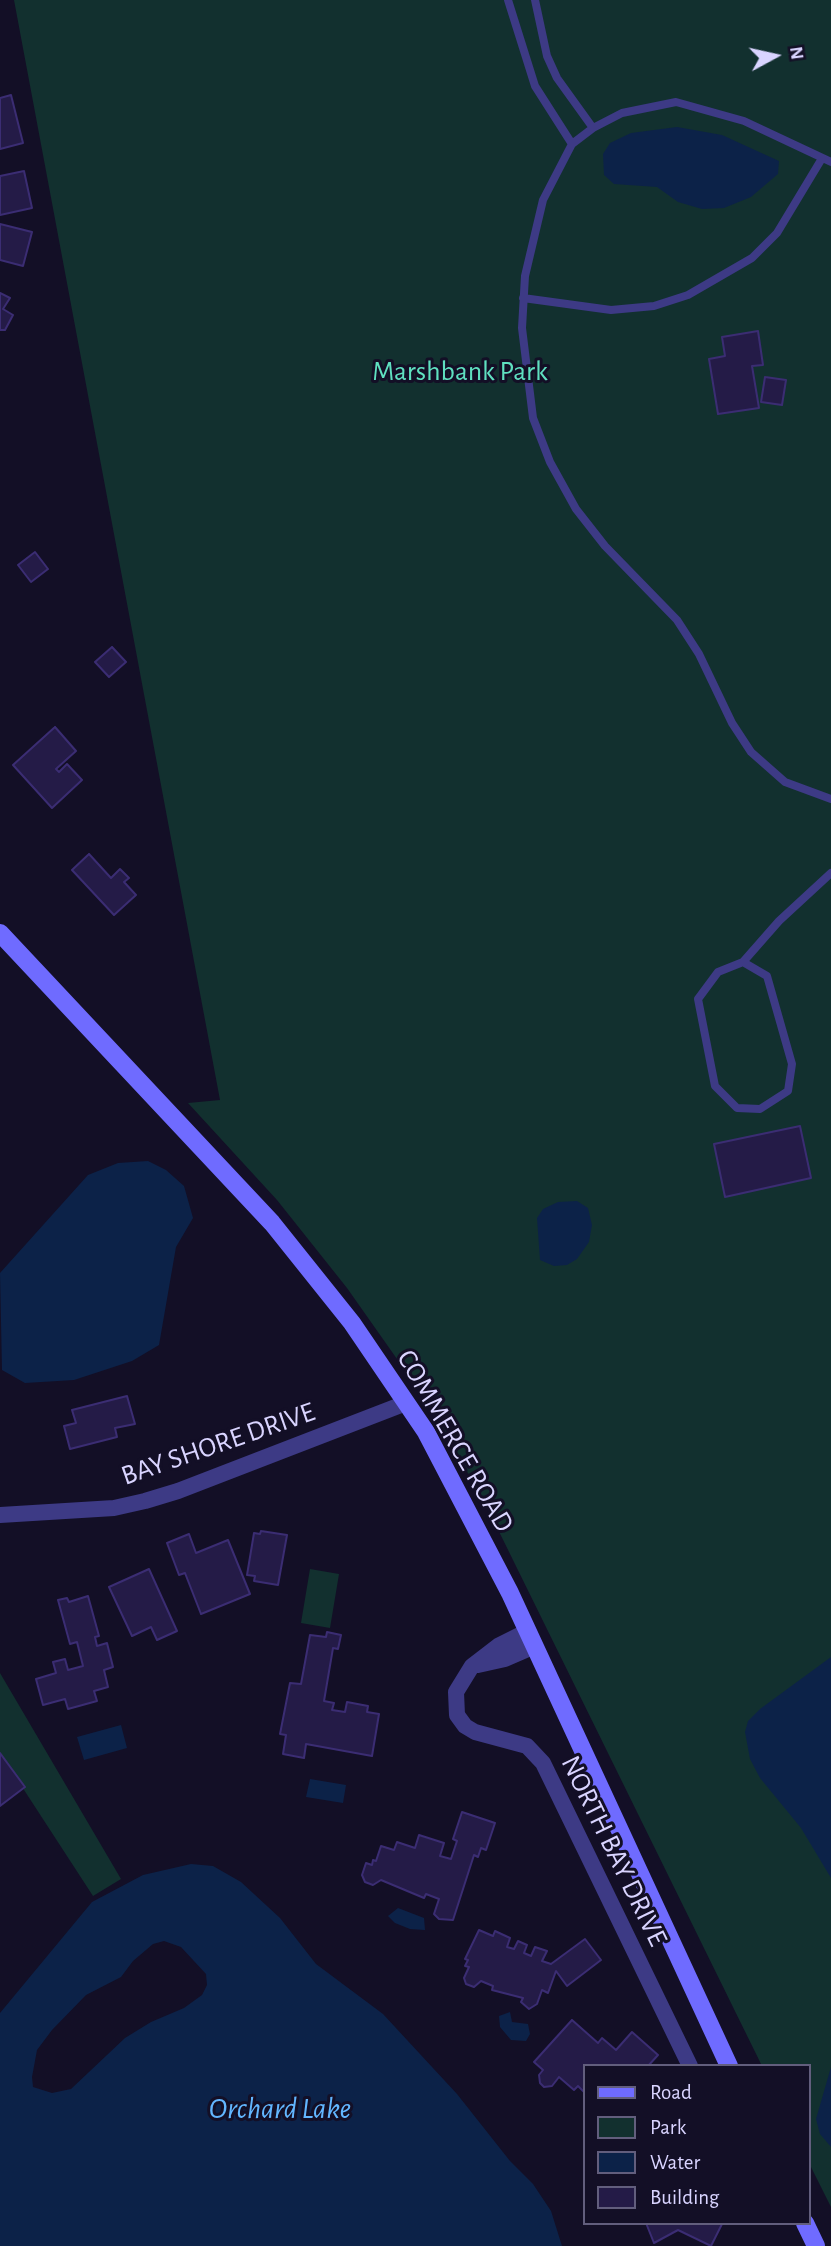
<!DOCTYPE html>
<style>
body{margin:0}
#map{position:relative;width:831px;height:2246px;overflow:hidden;background:#130f26;font-family:"Alegreya Sans",sans-serif}
canvas{display:block}
.legend{position:absolute;left:583px;top:2064px;width:228px;height:161px;box-sizing:border-box;background:#130f26;border:2px solid #625e7d;margin:0;padding:9px 12px;list-style:none;font-size:21px;color:#d9d4ff}
.legend li{display:flex;align-items:center;gap:14px;height:35px}
.legend b{width:35px;border:2px solid #625e7d}
.north{position:absolute;left:740px;top:21px;width:70px;height:70px;-webkit-text-stroke:5px #130f26;paint-order:stroke;rotate:82deg;font-size:19px;font-weight:700;line-height:28px;text-align:center;color:#d9d4ff}
.north::after{content:'';display:block;margin:auto;width:24px;height:32px;background:#d9d4ff;clip-path:polygon(50% 0,100% 100%,50% 72%,0 100%)}
</style>
<div id="map">
<canvas width="831" height="2246"></canvas>
<ul class="legend">
<li><b style="height:9px;background:#6f6bff"></b>Road</li>
<li><b style="height:19px;background:#12302f"></b>Park</li>
<li><b style="height:19px;background:#0c2248"></b>Water</li>
<li><b style="height:19px;background:#241b47"></b>Building</li>
</ul>
<div class="north">N</div>
</div>
<script>
const ctx = document.querySelector('canvas').getContext('2d');
ctx.lineJoin = 'round';
function fillPath(path, color) {
  ctx.fillStyle = color;
  ctx.fill(path, 'evenodd');
}
function toPath(rows) {
  const path = new Path2D();
  for (const r of rows) {
    path.moveTo(r[0], r[1]);
    for (let i = 2; i < r.length; i += 2) path.lineTo(r[i], r[i + 1]);
  }
  return path;
}
function stroke(path, color, width, dash) {
  ctx.strokeStyle = color;
  ctx.lineWidth = width;
  ctx.lineCap = dash ? 'butt' : 'round';
  ctx.setLineDash(dash || []);
  ctx.stroke(path);
}
function drawText(font, color, halo, rows, align = 'center') {
  ctx.font = font + ' "Alegreya Sans",sans-serif';
  ctx.lineWidth = 6;
  ctx.setLineDash([]);
  ctx.textBaseline = 'middle';
  ctx.strokeStyle = halo;
  ctx.fillStyle = color;
  for (const [text, x, y, turn = 0] of rows) {
    ctx.save();
    ctx.translate(x, y);
    ctx.rotate((+turn || 0) * Math.PI / 180);
    ctx.textAlign = isNaN(turn) ? turn : align;
    if (halo) ctx.strokeText(text, 0, 0);
    ctx.fillText(text, 0, 0);
    ctx.restore();
  }
}
fillPath(toPath([
 [14,0,831,0,831,2207,808,2161,808,2066,762,2066,481,1495,416,1386,347,1288,277,1200,188,1103,220,1100],
 [310,1569,339,1574,330,1628,301,1623],
 [0,1673,121,1879,93,1896,0,1753]
]), '#12302f');
fillPath(toPath([
 [677,127,722,135,779,161,778,174,751,197,724,208,702,209,678,202,657,187,614,184,604,175,603,154,610,143,631,133],
 [148,1161,166,1170,184,1186,193,1218,176,1247,159,1345,132,1361,74,1380,25,1383,2,1370,0,1273,88,1175,118,1163],
 [577,1201,588,1208,592,1225,589,1242,577,1259,567,1265,554,1266,540,1260,537,1218,543,1209,558,1202],
 [831,1657,831,1878,801,1828,760,1778,750,1759,745,1732,748,1721,760,1709],
 [121,1725,127,1748,84,1760,77,1737],
 [310,1779,346,1785,343,1803,306,1797],
 [191,1864,213,1866,241,1882,280,1918,316,1964,383,2014,457,2094,510,2161,533,2184,551,2211,562,2246,0,2246,0,2013,92,1902,143,1875],
 [164,1941,181,1947,206,1974,207,1985,202,1995,184,2008,151,2022,125,2038,71,2089,52,2093,33,2087,32,2077,37,2050,52,2030,86,1995,121,1977,133,1961,153,1944],
 [398,1908,424,1918,425,1930,410,1929,395,1923,388,1916],
 [510,2012,512,2022,528,2024,530,2034,526,2041,511,2040,500,2027,499,2016],
 [831,2067,831,2147,820,2134,816,2119]
]), '#0c2248');
const building = toPath([
 [11,95,23,143,0,149,0,98,11,95],
 [24,171,32,208,0,215,0,176,24,171],
 [0,224,32,232,23,266,0,260,0,224],
 [0,293,10,298,3,309,13,315,5,330,0,330,0,293],
 [758,331,763,365,752,366,759,408,718,414,709,359,725,356,722,337,758,331],
 [765,377,786,380,782,405,761,402,765,377],
 [35,552,48,569,31,582,18,565,35,552],
 [112,647,126,662,109,677,95,662,112,647],
 [55,727,76,751,56,769,59,772,67,764,82,780,52,808,13,765,55,727],
 [89,854,111,878,120,869,129,878,124,882,136,895,114,915,72,870,89,854],
 [800,1126,811,1178,725,1197,714,1144,800,1126],
 [127,1396,135,1424,115,1428,117,1437,70,1449,64,1426,76,1423,72,1410,127,1396],
 [261,1531,287,1535,278,1585,254,1581,255,1576,247,1575,254,1533,260,1534,261,1531],
 [189,1534,196,1553,228,1540,250,1594,201,1614,185,1573,179,1575,167,1543,189,1534],
 [149,1569,177,1631,157,1640,151,1627,132,1636,109,1587,149,1569],
 [88,1596,99,1636,95,1637,97,1646,107,1643,113,1667,104,1670,108,1687,94,1691,97,1701,68,1709,65,1699,43,1705,36,1679,56,1673,53,1662,65,1659,68,1670,83,1666,77,1642,70,1644,58,1600,67,1598,69,1602,88,1596],
 [327,1632,341,1635,338,1649,333,1648,324,1701,334,1703,332,1710,345,1712,347,1702,368,1706,367,1712,379,1714,372,1756,306,1744,304,1758,283,1754,286,1735,280,1734,290,1683,301,1684,310,1635,326,1637,327,1632],
 [0,1753,25,1787,0,1806,0,1753],
 [462,1812,495,1823,486,1850,481,1848,478,1857,474,1855,453,1920,439,1919,434,1914,439,1899,426,1894,424,1898,381,1880,373,1885,365,1882,362,1875,366,1863,372,1865,373,1860,376,1861,381,1846,394,1850,397,1842,415,1848,419,1835,444,1843,440,1856,451,1859,457,1841,453,1839,462,1812],
 [479,1930,493,1936,495,1931,510,1938,507,1947,514,1949,518,1941,527,1945,524,1953,531,1956,535,1947,547,1951,542,1961,551,1964,585,1939,601,1960,567,1986,556,1971,548,1993,542,1990,537,2004,529,2009,521,2002,523,1998,492,1990,493,1986,481,1981,474,1987,466,1984,464,1978,469,1967,465,1966,468,1960,465,1959,479,1930],
 [572,2020,598,2043,602,2038,616,2050,632,2032,658,2055,648,2066,584,2066,584,2092,578,2086,574,2090,559,2077,552,2086,544,2087,540,2083,539,2075,543,2070,534,2062,572,2020],
 [646,2223,720,2223,722,2224,711,2246,678,2230,654,2243,646,2223]
]);
fillPath(building, '#241b47');
stroke(building, '#3b2d73', 2);
stroke(toPath([
 [508,0,535,86,572,144],
 [535,0,547,56,557,78,593,128],
 [831,162,744,121,676,102,622,113,593,128,572,144,543,200,525,276,522,328,533,418,550,462,576,509,605,546,677,620,699,654,732,723,751,752,785,782,831,799],
 [523,298,611,310,654,306,688,295,752,258,777,233,821,160],
 [743,962,767,976,792,1064,788,1091,760,1109,737,1108,715,1086,698,999,718,972,743,962,779,921,831,873]
]), '#3d3a85', 8);
stroke(toPath([
 [0,1515,114,1508,145,1501,178,1491,406,1403],
 [528,1631,498,1646,472,1666,456,1692,457,1715,465,1726,475,1732,527,1746,543,1763,690,2066],
 [478,1665,505,1659,535,1646]
]), '#3d3a85', 16);
stroke(toPath([
 [0,933,272,1223,352,1323,426,1432,510,1593,729,2066],
 [805,2223,816,2246]
]), '#6f6bff', 18);
drawText('28px', '#5fe0c0', '#130f26', [
 ["Marshbank Park",460,372]
]);
drawText('28px', '#d9d4ff', '#130f26', [
 ["COMMERCE ROAD",455,1441,60],
 ["BAY SHORE DRIVE",218,1444,-19],
 ["NORTH BAY DRIVE",614,1851,64]
]);
drawText('italic 30px', '#62b6ff', '#130f26', [
 ["Orchard Lake",280,2109]
]);
</script>
